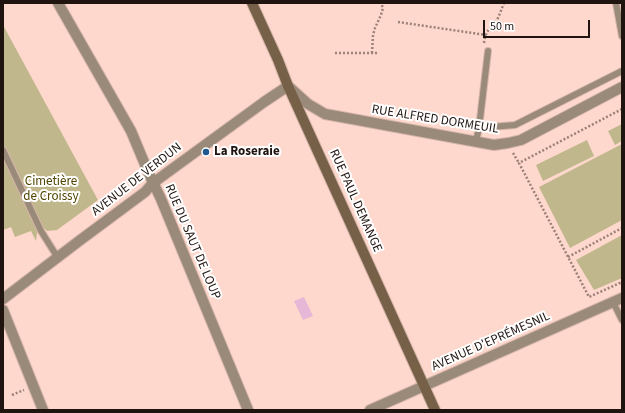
<!DOCTYPE html>
<meta charset="utf-8">
<style>
body{margin:0}
#map{position:relative;width:625px;height:413px;overflow:hidden;background:#fed8cc;font-family:"Source Sans 3",sans-serif}
canvas{display:block}
.frame{position:absolute;inset:0;border:4px solid #201410;pointer-events:none}
.scale{position:absolute;left:483px;top:20px;width:107px;height:18px;box-sizing:border-box;border:2px solid #201410;border-top:0;padding-left:5px;font-size:12px;line-height:14px;white-space:nowrap;color:#201410;-webkit-text-stroke:3px #fff;paint-order:stroke}
</style>
<div id="map">
<canvas width="625" height="413"></canvas>
<div class="frame"></div>
<div class="scale">50 m</div>
</div>
<script>
const ctx = document.querySelector('canvas').getContext('2d');
ctx.lineJoin = 'round';
function fillPath(path, color) {
  ctx.fillStyle = color;
  ctx.fill(path, 'evenodd');
}
function toPath(rows) {
  const path = new Path2D();
  for (const r of rows) {
    path.moveTo(r[0], r[1]);
    for (let i = 2; i < r.length; i += 2) path.lineTo(r[i], r[i + 1]);
  }
  return path;
}
function stroke(path, color, width, dash) {
  ctx.strokeStyle = color;
  ctx.lineWidth = width;
  ctx.lineCap = dash ? 'butt' : 'round';
  ctx.setLineDash(dash || []);
  ctx.stroke(path);
}
function drawText(font, color, halo, rows, align = 'center') {
  ctx.font = font + ' "Source Sans 3",sans-serif';
  ctx.lineWidth = 4;
  ctx.setLineDash([]);
  ctx.textBaseline = 'middle';
  ctx.strokeStyle = halo;
  ctx.fillStyle = color;
  for (const [text, x, y, turn = 0] of rows) {
    ctx.save();
    ctx.translate(x, y);
    ctx.rotate((+turn || 0) * Math.PI / 180);
    ctx.textAlign = isNaN(turn) ? turn : align;
    if (halo) ctx.strokeText(text, 0, 0);
    ctx.fillText(text, 0, 0);
    ctx.restore();
  }
}
fillPath(toPath([
 [3,25,98,200,57,230,47,231,45,229,37,233,36,241,31,231,15,237,11,227,3,230],
 [622,124,622,141,615,145,608,131],
 [587,140,594,156,543,181,536,165],
 [622,144,622,220,570,248,539,187],
 [622,235,622,278,594,290,576,260]
]), '#c1b78d');
fillPath(toPath([
 [304,297,313,316,303,320,294,301]
]), '#e7b7d7');
const service = toPath([
 [616,3,622,36],
 [479,128,515,125,622,71],
 [476,141,479,128,488,51],
 [3,150,41,231,58,258],
 [613,302,622,320]
]);
const minor = toPath([
 [58,3,131,131,149,174,161,199,248,410],
 [288,86,308,104,325,114,494,145,508,143,521,140,622,87],
 [3,310,43,410],
 [370,410,622,298]
]);
const tertiary = toPath([
 [3,299,79,241,145,192,153,183,168,172,264,102,288,86]
]);
const secondary = toPath([
 [252,3,278,60,288,86,435,410]
]);
stroke(service, '#d6b5aa', 8);
stroke(minor, '#d6b5aa', 12);
stroke(tertiary, '#d6b5aa', 12);
stroke(secondary, '#d6b5aa', 12);
stroke(toPath([
 [398,22,486,35],
 [484,43,485,37,487,32,498,18,504,3],
 [335,53,378,53],
 [372,53,373,35,375,28,381,15,383,8,381,3],
 [622,109,519,163,589,297,622,282],
 [513,153,519,163],
 [568,257,622,228],
 [12,395,24,390]
]), '#9c8179', 2.5, [2, 2]);
stroke(service, '#9a8a79', 6);
stroke(minor, '#9a8a79', 10);
stroke(tertiary, '#9a8a79', 10);
stroke(secondary, '#776048', 10);
for (const [x, y, r, color] of [
 [206,152,4,"#1e588f"]
]) {
  const dot = new Path2D();
  dot.arc(x, y, r, 0, 2 * Math.PI);
  ctx.fillStyle = color;
  ctx.fill(dot);
  stroke(dot, '#fff', 1.5);
}
drawText('13px', '#201410', '#fff', [
 ["RUE ALFRED DORMEUIL",435,120,9],
 ["AVENUE DE VERDUN",137,180,-38],
 ["RUE PAUL DEMANGE",355,201,66],
 ["RUE DU SAUT DE LOUP",192,242,67],
 ["AVENUE D'EPRÉMESNIL",491,342,-24]
]);
drawText('bold 13px', '#201410', '#fff', [
 ["La Roseraie",214,152]
], 'left');
drawText('13px', '#514401', '#fff', [
 ["Cimetière",51,182],
 ["de Croissy",51,197]
]);
</script>
